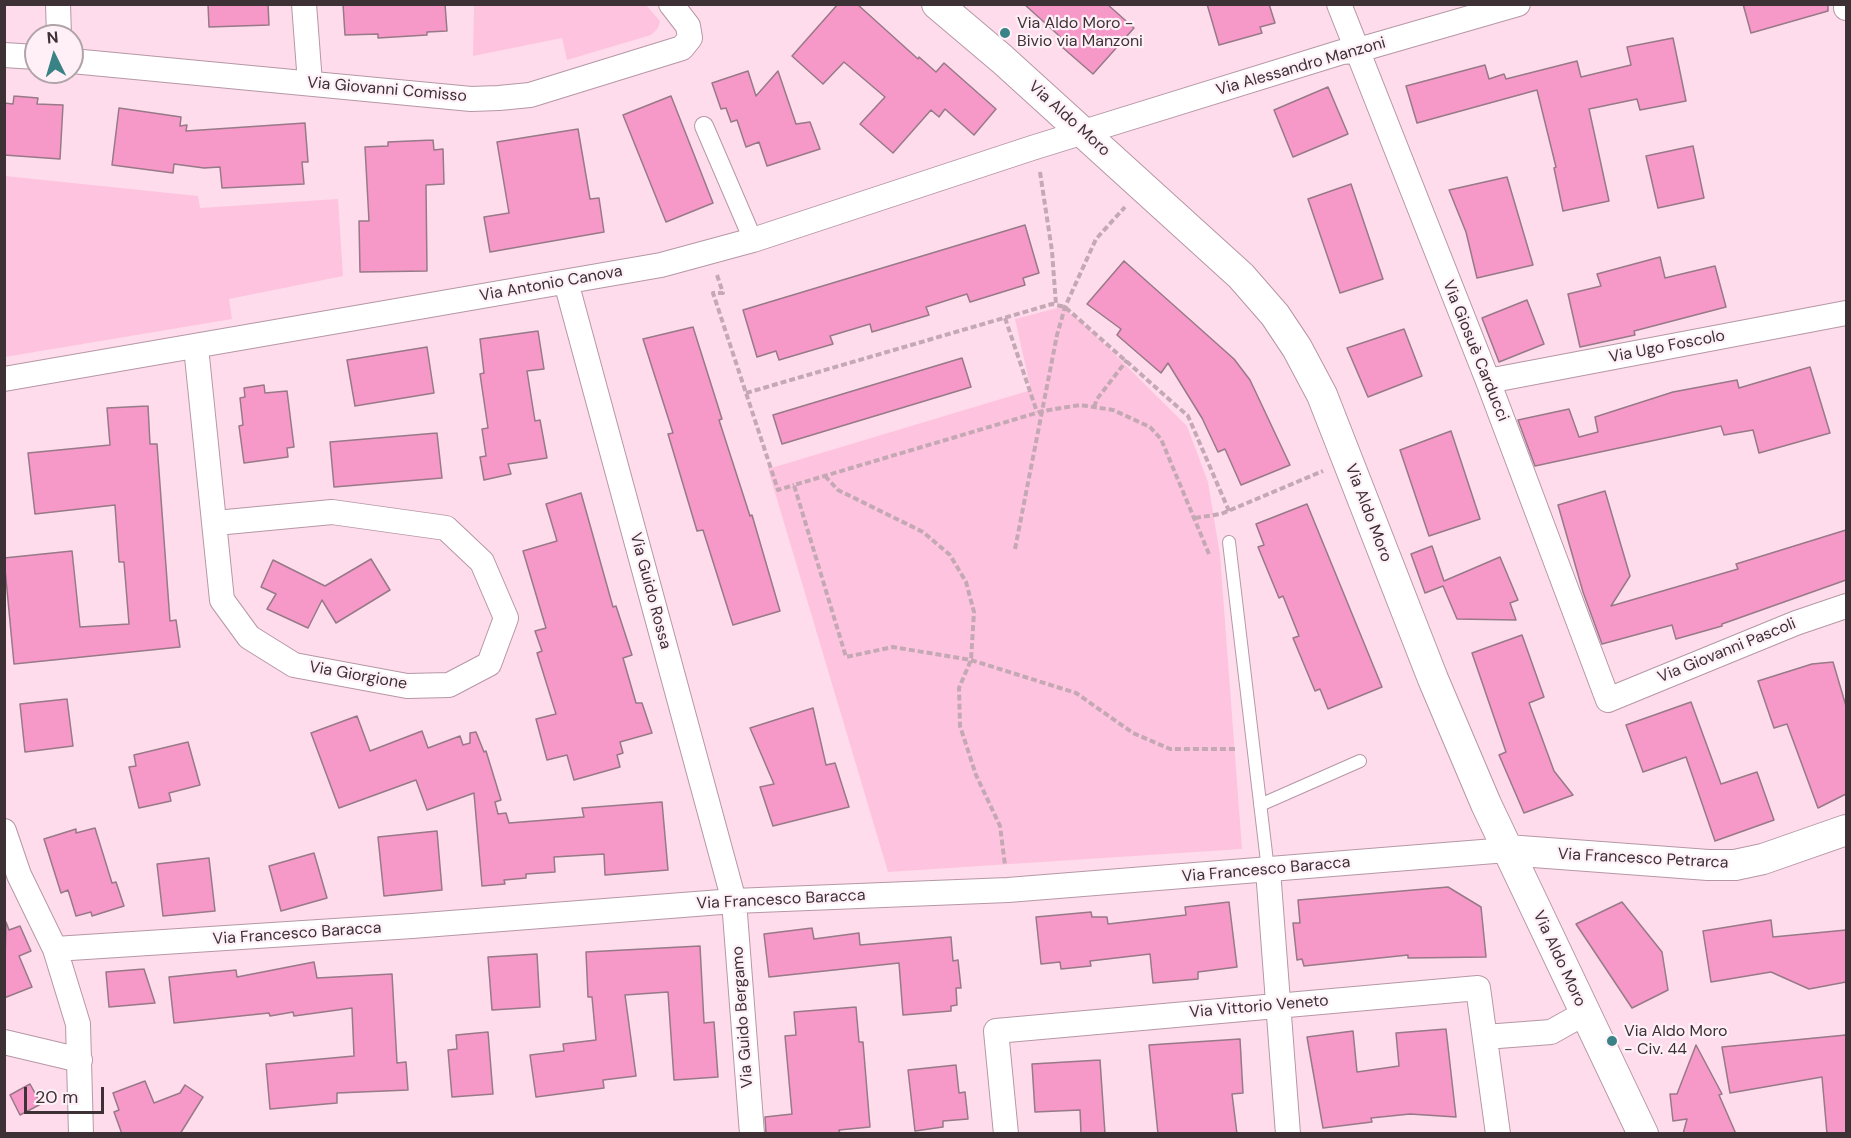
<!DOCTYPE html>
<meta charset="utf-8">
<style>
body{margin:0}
#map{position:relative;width:1851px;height:1138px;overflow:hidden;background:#fedcec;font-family:"DM Sans",sans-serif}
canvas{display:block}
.frame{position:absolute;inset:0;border:6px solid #3d3136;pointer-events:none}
.north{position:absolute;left:24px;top:24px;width:60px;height:60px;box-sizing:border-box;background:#fef0f6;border:2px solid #b1a4a9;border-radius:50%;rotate:355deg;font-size:16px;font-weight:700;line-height:24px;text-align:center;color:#3d3136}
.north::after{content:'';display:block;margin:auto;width:21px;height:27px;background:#398285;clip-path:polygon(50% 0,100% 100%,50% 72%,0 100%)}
.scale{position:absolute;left:24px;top:1087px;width:80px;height:27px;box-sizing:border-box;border:3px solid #3d3136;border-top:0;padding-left:8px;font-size:18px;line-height:21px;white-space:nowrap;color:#3d3136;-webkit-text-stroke:4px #fef0f6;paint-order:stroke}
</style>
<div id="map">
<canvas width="1851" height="1138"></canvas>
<div class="frame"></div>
<div class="north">N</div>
<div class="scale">20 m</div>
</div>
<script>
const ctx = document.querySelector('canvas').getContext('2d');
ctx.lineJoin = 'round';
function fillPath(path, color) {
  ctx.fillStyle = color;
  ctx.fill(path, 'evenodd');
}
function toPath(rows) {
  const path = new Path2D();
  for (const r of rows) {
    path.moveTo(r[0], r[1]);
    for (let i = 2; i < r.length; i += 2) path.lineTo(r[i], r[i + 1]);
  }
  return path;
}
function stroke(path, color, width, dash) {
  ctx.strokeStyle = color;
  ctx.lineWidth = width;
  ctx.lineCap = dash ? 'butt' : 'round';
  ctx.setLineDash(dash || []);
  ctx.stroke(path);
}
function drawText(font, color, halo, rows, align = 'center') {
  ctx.font = font + ' "DM Sans",sans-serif';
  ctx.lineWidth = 4.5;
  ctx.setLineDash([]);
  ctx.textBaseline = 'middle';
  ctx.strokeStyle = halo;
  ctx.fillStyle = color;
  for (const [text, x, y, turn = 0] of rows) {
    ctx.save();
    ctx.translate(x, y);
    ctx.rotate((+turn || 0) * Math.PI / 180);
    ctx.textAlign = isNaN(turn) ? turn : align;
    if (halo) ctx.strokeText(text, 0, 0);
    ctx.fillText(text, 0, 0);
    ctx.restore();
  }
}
fillPath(toPath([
 [474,5,646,5,660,21,658,28,651,35,567,60,562,38,473,56],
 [5,176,198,196,200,208,338,199,343,276,229,299,232,319,5,357],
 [1061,307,1083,323,1187,426,1208,482,1220,555,1242,849,888,872,768,469,1031,390,1015,319]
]), '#fec4df');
const building = toPath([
 [208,4,268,4,269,25,209,27,208,4],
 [343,4,445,4,447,31,427,32,427,35,378,38,378,34,345,35,343,4],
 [838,4,857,4,918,59,919,57,936,72,944,63,996,109,974,135,945,109,939,117,931,110,893,153,860,124,885,97,844,62,823,84,792,56,838,4],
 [1024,4,1107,4,1134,28,1093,74,1062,47,1066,42,1024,4],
 [1207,4,1269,4,1275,23,1260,27,1262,33,1219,45,1207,4],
 [1743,4,1828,4,1828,11,1751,33,1743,4],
 [1673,38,1686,101,1640,110,1637,99,1589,109,1609,201,1563,211,1554,168,1556,167,1537,90,1417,123,1406,86,1485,65,1489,79,1504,74,1506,79,1577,61,1581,77,1631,65,1627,47,1673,38],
 [748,71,756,96,778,71,796,124,810,122,820,149,767,166,759,142,746,147,737,120,731,122,726,108,721,109,712,83,748,71],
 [1328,87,1348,134,1293,157,1274,110,1328,87],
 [14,96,38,98,37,104,63,105,60,159,4,155,4,103,13,104,14,96],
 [671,96,713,203,666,222,623,115,671,96],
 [119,108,181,117,180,126,187,125,186,131,305,123,308,162,302,162,304,184,222,188,220,167,204,168,174,164,173,173,112,165,119,108],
 [578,129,590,199,599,198,604,232,490,252,484,217,509,213,497,142,578,129],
 [433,140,434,150,443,149,444,184,426,185,427,271,360,272,359,221,369,221,365,147,388,146,388,142,433,140],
 [1693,146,1704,198,1658,208,1646,156,1693,146],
 [1507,177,1533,265,1477,278,1466,232,1449,190,1507,177],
 [1351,184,1383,279,1340,293,1308,199,1351,184],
 [1025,225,1039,273,1023,278,1025,285,970,302,967,294,926,307,929,315,872,332,870,324,830,336,833,344,779,360,776,351,757,357,743,310,1025,225],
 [1660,257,1665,278,1715,266,1726,307,1634,331,1635,335,1580,347,1568,294,1601,286,1597,274,1660,257],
 [1124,261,1234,359,1250,380,1290,465,1241,485,1225,449,1218,452,1202,418,1168,363,1161,373,1117,335,1121,329,1087,304,1124,261],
 [1527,300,1544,344,1499,362,1482,318,1527,300],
 [693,327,722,419,719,420,750,516,752,515,780,611,733,625,703,530,697,531,668,434,673,433,643,339,693,327],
 [1404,329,1422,376,1368,397,1347,348,1404,329],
 [538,331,544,369,527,371,535,421,540,420,547,458,508,464,511,474,484,480,480,457,486,456,482,429,488,428,480,374,484,373,480,339,538,331],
 [427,347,434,393,355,406,347,360,427,347],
 [962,358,971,387,782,444,773,415,962,358],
 [1810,367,1830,433,1759,453,1753,430,1724,435,1721,426,1535,466,1518,420,1569,409,1579,437,1598,432,1595,417,1673,392,1737,380,1739,388,1810,367],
 [264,385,265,393,287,391,294,447,287,448,288,457,244,463,239,426,243,425,240,398,245,397,244,388,264,385],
 [148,406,150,444,157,444,170,621,176,620,180,647,14,664,4,558,72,551,80,627,129,624,124,562,119,562,115,505,35,514,28,453,110,445,107,408,148,406],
 [1451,431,1480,519,1429,536,1400,450,1451,431],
 [437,433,442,478,334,487,330,442,437,433],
 [1605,491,1630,576,1611,606,1738,569,1736,564,1846,530,1846,580,1722,624,1722,626,1676,639,1672,625,1602,644,1583,592,1558,505,1605,491],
 [581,493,613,607,616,606,632,655,623,658,636,703,642,703,652,733,620,742,623,753,617,755,620,767,574,780,567,755,547,760,536,719,556,714,537,653,542,651,535,631,546,628,523,551,557,541,546,504,581,493],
 [1307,504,1382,687,1328,709,1320,689,1315,691,1293,638,1299,636,1283,596,1279,598,1258,547,1264,545,1256,524,1307,504],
 [1432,546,1444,581,1500,557,1518,600,1510,603,1516,620,1457,619,1443,586,1425,593,1411,554,1432,546],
 [371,559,390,590,336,623,322,600,308,628,267,609,276,594,261,587,273,560,325,586,371,559],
 [1522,635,1544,697,1529,703,1554,771,1573,795,1524,813,1499,755,1506,752,1472,653,1522,635],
 [1833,662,1846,706,1846,794,1818,808,1787,724,1774,728,1758,681,1812,664,1833,662],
 [67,699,73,746,25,752,20,704,67,699],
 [1691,702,1721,784,1757,772,1774,820,1715,841,1686,757,1643,772,1626,725,1691,702],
 [813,708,826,765,835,763,849,807,773,826,760,787,774,784,750,728,813,708],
 [357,716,370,751,422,731,428,748,460,736,463,745,470,743,470,733,476,732,484,752,486,751,501,800,495,802,498,814,506,813,509,823,584,817,582,808,662,802,668,870,605,875,604,854,554,857,555,872,526,874,526,878,504,880,505,884,482,886,474,793,427,810,416,780,339,808,311,733,357,716],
 [188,742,200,785,169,793,171,801,139,808,129,767,136,766,134,755,188,742],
 [95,828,112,883,116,882,124,906,92,916,91,912,76,916,68,890,61,893,44,839,76,829,76,833,95,828],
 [437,831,442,890,384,896,378,837,437,831],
 [314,853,327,898,281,911,269,866,314,853],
 [209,858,215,911,163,916,157,864,209,858],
 [1448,887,1481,907,1486,957,1408,958,1408,955,1304,966,1302,959,1297,960,1293,923,1300,923,1298,900,1448,887],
 [1229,902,1237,967,1198,972,1198,979,1153,983,1150,954,1090,961,1091,966,1061,969,1060,962,1041,964,1036,917,1091,912,1092,917,1107,917,1108,924,1186,915,1185,907,1229,902],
 [1622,902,1662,952,1668,990,1632,1008,1576,924,1622,902],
 [1771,920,1773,937,1846,930,1846,982,1809,989,1771,972,1711,982,1703,931,1771,920],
 [6,922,9,930,20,926,31,951,19,956,32,987,4,998,6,922],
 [812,928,814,939,859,933,860,945,951,937,953,961,958,960,961,988,956,988,957,1005,951,1006,951,1011,903,1015,899,963,769,977,764,934,812,928],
 [700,946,704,1023,714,1022,718,1077,674,1080,668,992,625,995,636,1076,603,1080,604,1088,536,1097,530,1055,564,1051,563,1044,596,1040,592,997,588,997,586,952,700,946],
 [537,954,540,1007,492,1010,488,957,537,954],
 [314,962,317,978,392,974,397,1063,406,1062,408,1090,337,1093,337,1103,270,1109,266,1064,354,1056,352,1008,294,1016,293,1012,270,1016,269,1013,174,1023,169,977,236,970,237,977,314,962],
 [144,969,155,1003,109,1007,106,972,144,969],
 [856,1007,859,1042,863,1042,870,1127,839,1130,840,1134,766,1134,765,1117,792,1114,785,1036,796,1035,794,1012,856,1007],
 [1446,1029,1456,1117,1410,1114,1371,1118,1372,1122,1323,1128,1307,1037,1353,1031,1357,1072,1399,1066,1396,1033,1446,1029],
 [488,1032,493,1094,452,1097,448,1050,457,1049,456,1035,488,1032],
 [1846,1035,1846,1134,1827,1134,1822,1077,1730,1093,1722,1047,1846,1035],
 [1240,1039,1243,1093,1232,1094,1237,1134,1158,1134,1149,1045,1240,1039],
 [1696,1045,1722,1094,1719,1095,1736,1134,1683,1134,1687,1119,1673,1121,1670,1094,1677,1094,1696,1045],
 [1100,1060,1105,1134,1081,1134,1080,1110,1035,1112,1032,1064,1100,1060],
 [956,1065,959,1093,965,1092,968,1119,943,1121,943,1127,915,1131,908,1070,956,1065],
 [145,1081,154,1103,180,1093,185,1085,203,1097,180,1134,122,1134,114,1112,119,1110,113,1093,145,1081],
 [30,1084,41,1104,20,1115,10,1095,30,1084]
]);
fillPath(building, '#f799c8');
stroke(building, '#977987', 1.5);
const service = toPath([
 [1229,542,1268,870],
 [1260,805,1360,761]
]);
const pedestrian = toPath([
 [704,126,753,240]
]);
const minor = toPath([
 [58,4,59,36],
 [304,4,310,83],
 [1339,4,1488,381,1608,700,1796,623,1846,606],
 [1846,4,1846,8],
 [4,55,36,57],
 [72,61,471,99,499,98,530,95,682,48,690,38,688,26,671,4],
 [566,282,734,901,752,1134],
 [196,347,222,600,249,637,294,665,407,686,449,685,489,664,506,618,482,562,446,528,332,512,216,523],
 [4,379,661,265,753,240,1032,148,1342,52,1355,51,1518,4],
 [1488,381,1846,313],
 [4,831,19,875,55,949,78,1024,81,1134],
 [1268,870,1288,1134],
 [55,949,412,926,734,901,1008,890,1507,850],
 [1485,1037,1551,1032,1585,1013],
 [4,1042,80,1060],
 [1006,1134,996,1031,1478,988,1498,1134]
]);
const tertiary = toPath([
 [937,4,1002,59,1241,276,1275,315,1297,348,1322,395,1433,679,1486,804,1643,1134],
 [1507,850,1708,865,1735,865,1763,859,1846,830]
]);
stroke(service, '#b697a5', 14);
stroke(pedestrian, '#b697a5', 20);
stroke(minor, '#b697a5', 26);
stroke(tertiary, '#b697a5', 32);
stroke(toPath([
 [1040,172,1052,251,1056,305],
 [717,275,723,293,713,293,778,490,794,485],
 [1005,318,1037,412],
 [746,393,1052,304,1065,307,1188,416,1229,511],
 [1094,407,1097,399,1127,360],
 [825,476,838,490,923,532,950,555,966,582,974,612,971,660,959,688,960,726,976,775,1000,826,1005,865],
 [1195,518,1221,514,1323,471],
 [1015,549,1057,335,1065,307,1096,239,1125,207],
 [1209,554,1161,439,1150,427,1113,410,1080,405,1043,411,794,485,846,657,893,647,971,660,1076,693,1133,733,1170,749,1236,749]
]), '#c4a9b5', 4, [6, 3]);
stroke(service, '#fff', 12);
stroke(pedestrian, '#fff', 18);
stroke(minor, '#fff', 24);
stroke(tertiary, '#fff', 30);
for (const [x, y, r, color] of [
 [1005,33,6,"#398285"],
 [1612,1041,6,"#398285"]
]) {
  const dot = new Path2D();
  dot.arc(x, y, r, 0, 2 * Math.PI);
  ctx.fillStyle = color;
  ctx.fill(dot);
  stroke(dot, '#fef0f6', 2);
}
drawText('16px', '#3d3136', '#fef0f6', [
 ["Via Aldo Moro -",1017,24],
 ["Bivio via Manzoni",1017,42],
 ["Via Aldo Moro",1624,1032],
 ["- Civ. 44",1624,1050]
], 'left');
drawText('16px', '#3d3136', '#fef0f6', [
 ["Via Alessandro Manzoni",1301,67,-16],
 ["Via Giovanni Comisso",387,90,5],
 ["Via Aldo Moro",1069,119,42],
 ["Via Antonio Canova",551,284,-10],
 ["Via Ugo Foscolo",1667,347,-11],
 ["Via Giosuè Carducci",1475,351,68],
 ["Via Aldo Moro",1368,513,69],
 ["Via Guido Rossa",650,591,75],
 ["Via Giovanni Pascoli",1727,651,-22],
 ["Via Giorgione",358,676,10],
 ["Via Francesco Petrarca",1643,859,3],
 ["Via Francesco Baracca",1266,870,-5],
 ["Via Francesco Baracca",781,900,-3],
 ["Via Francesco Baracca",297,934,-4],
 ["Via Aldo Moro",1559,959,65],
 ["Via Vittorio Veneto",1259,1007,-5],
 ["Via Guido Bergamo",743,1017,-94]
]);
</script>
